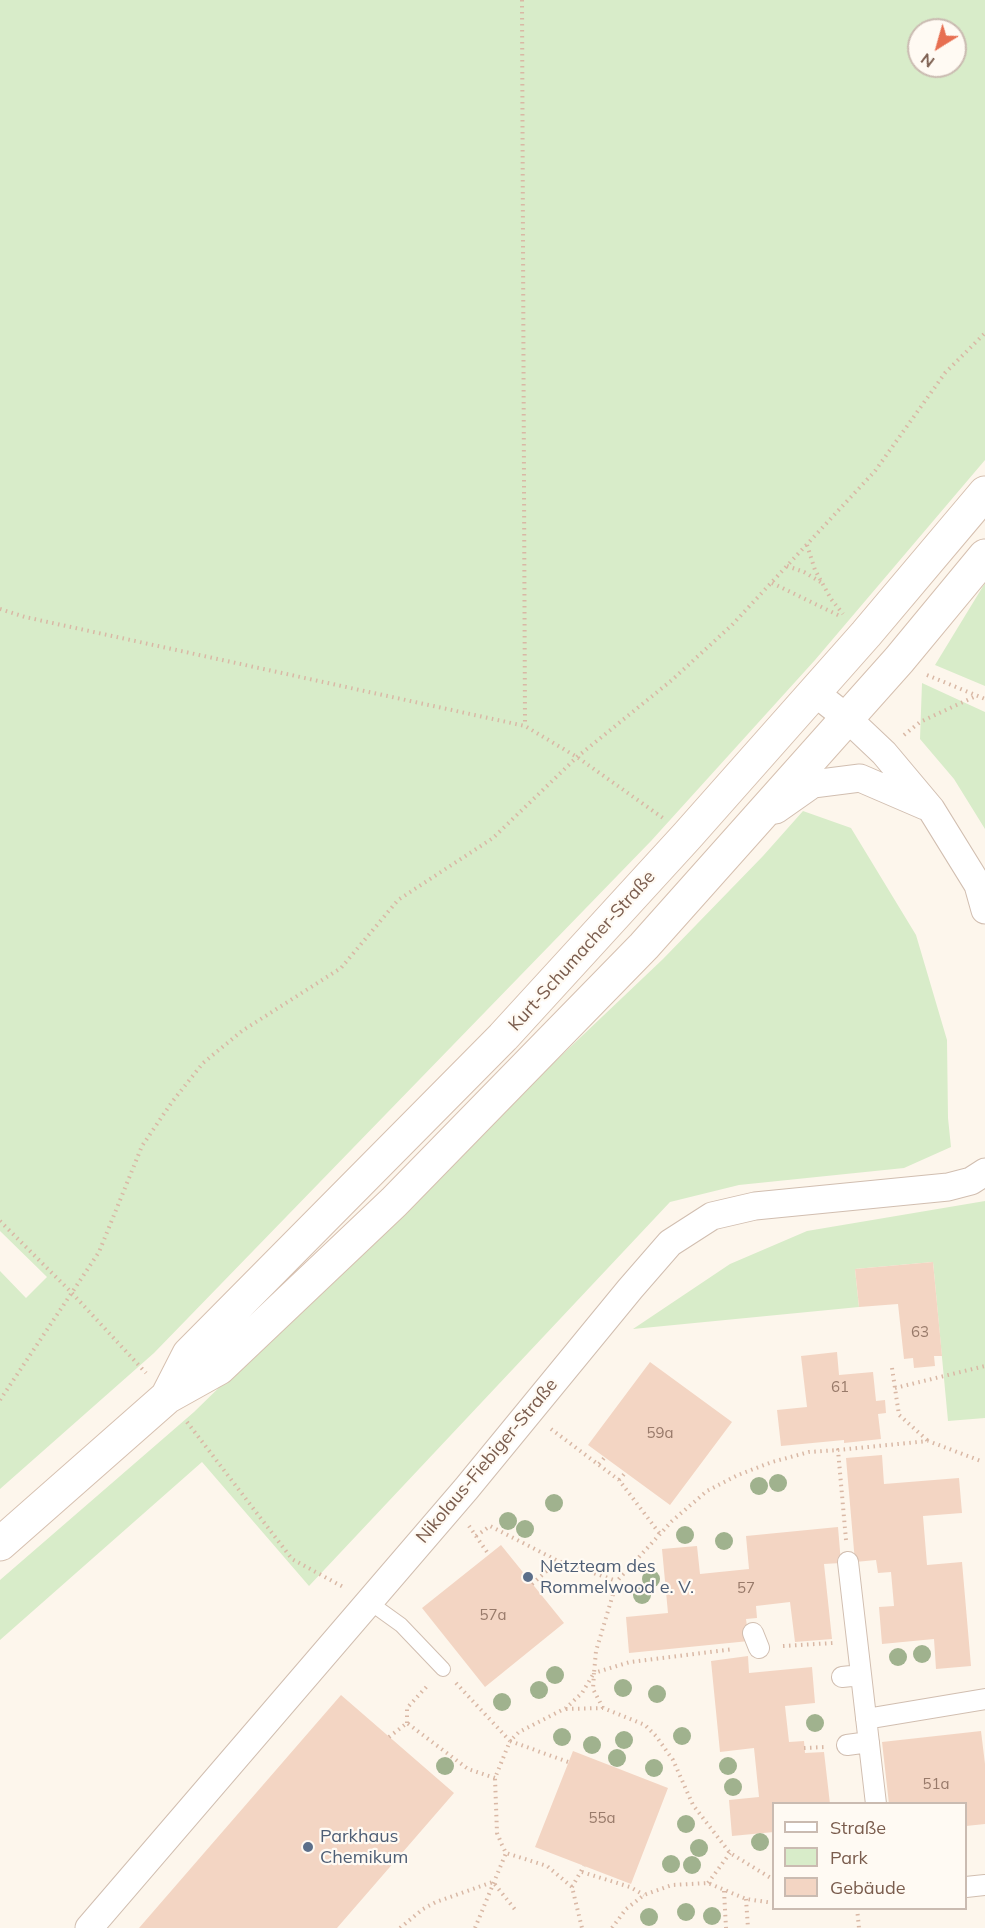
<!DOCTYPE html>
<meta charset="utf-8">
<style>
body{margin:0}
#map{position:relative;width:985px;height:1928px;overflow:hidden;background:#fdf6ec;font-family:Mulish,sans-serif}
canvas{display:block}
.legend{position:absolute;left:772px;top:1802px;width:195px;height:108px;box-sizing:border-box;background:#fffaf3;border:2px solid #cabbb1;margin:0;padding:8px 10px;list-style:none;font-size:18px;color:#7a5c4d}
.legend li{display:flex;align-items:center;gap:12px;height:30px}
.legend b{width:30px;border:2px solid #cabbb1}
.north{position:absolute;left:907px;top:18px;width:60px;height:60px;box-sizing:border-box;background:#fffaf3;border:2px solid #cabbb1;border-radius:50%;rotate:217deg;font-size:16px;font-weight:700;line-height:24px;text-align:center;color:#7a5c4d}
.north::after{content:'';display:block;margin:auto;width:21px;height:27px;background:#e76f51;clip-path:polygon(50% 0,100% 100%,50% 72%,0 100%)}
</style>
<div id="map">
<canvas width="985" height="1928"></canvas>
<ul class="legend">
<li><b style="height:8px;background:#fff"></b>Straße</li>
<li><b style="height:16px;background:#d8ecc9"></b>Park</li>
<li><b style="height:16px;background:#f3d5c3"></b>Gebäude</li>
</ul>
<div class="north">N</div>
</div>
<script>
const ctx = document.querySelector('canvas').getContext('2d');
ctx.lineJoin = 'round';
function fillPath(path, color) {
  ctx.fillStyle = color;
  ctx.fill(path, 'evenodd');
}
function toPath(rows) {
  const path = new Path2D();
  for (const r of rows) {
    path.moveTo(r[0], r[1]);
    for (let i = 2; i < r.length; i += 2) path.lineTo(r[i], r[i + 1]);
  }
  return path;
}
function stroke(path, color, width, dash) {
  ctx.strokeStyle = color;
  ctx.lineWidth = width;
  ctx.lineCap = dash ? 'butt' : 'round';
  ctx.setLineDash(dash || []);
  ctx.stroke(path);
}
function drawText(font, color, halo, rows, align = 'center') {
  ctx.font = font + ' Mulish,sans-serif';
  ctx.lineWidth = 4.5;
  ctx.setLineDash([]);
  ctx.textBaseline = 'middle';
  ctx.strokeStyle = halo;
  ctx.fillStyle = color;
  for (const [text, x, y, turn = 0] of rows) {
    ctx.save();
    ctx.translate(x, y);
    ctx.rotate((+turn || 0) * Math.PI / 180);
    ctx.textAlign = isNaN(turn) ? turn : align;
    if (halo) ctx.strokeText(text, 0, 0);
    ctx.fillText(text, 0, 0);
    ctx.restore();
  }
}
fillPath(toPath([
 [0,0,985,0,985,460,815,660,651,841,154,1353,0,1489,0,1271,26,1298,47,1277,0,1231],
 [919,30,955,30,955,66,919,66],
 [985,583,985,686,935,665],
 [922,683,985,712,985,829,954,779,920,739],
 [803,811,851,828,916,935,947,1040,948,1118,951,1147,904,1168,739,1185,670,1202,309,1586,202,1462,0,1640,0,1580,194,1412,484,1129,663,959,763,856],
 [985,1201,985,1418,948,1421,933,1262,855,1269,859,1307,633,1329,730,1264,807,1231]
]), '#d8ecc9');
fillPath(toPath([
 [933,1262,942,1356,934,1356,935,1366,914,1368,913,1358,904,1359,898,1304,859,1307,855,1269],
 [837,1352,839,1375,873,1372,876,1401,885,1400,886,1413,878,1414,881,1439,844,1443,844,1440,781,1446,777,1410,807,1407,801,1356],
 [650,1362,732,1422,670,1505,588,1445],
 [882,1455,884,1484,959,1478,962,1513,923,1516,927,1565,962,1562,971,1666,936,1669,934,1639,882,1644,879,1607,894,1606,891,1572,878,1573,876,1560,855,1562,846,1458],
 [838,1527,841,1563,824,1564,832,1639,795,1642,790,1602,756,1606,757,1618,746,1619,749,1641,629,1653,626,1617,668,1613,662,1549,697,1546,700,1574,749,1569,746,1536],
 [501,1545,564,1623,485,1687,422,1608],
 [748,1656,749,1673,812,1667,815,1703,785,1706,789,1742,804,1741,805,1753,824,1752,830,1804,774,1804,774,1832,732,1836,729,1800,759,1797,754,1748,720,1752,711,1661],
 [341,1695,454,1793,337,1928,139,1928],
 [981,1731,985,1764,985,1824,966,1826,966,1804,889,1804,882,1742],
 [573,1751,668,1788,631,1884,535,1847]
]), '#f3d5c3');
const service = toPath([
 [369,1602,401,1625,443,1669]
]);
const pedestrian = toPath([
 [848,1562,876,1804],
 [753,1633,759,1648],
 [842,1677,861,1675],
 [866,1719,985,1699],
 [847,1745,869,1742],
 [966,1887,985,1885]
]);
const minor = toPath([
 [814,692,847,718,884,753,931,809,978,885,985,910],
 [776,810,813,784,860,778,925,806],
 [89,1928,466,1489,630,1289,670,1243,712,1216,755,1206,948,1187,971,1181,985,1172]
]);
const secondary = toPath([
 [167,1397,189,1354,503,1037,687,836,866,634,985,493],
 [0,1544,167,1397,219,1368,394,1202,644,946,899,660,985,556]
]);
stroke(service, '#d1beb0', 16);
stroke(pedestrian, '#d1beb0', 22);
stroke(minor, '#d1beb0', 29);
stroke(secondary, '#d6c0b0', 35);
stroke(toPath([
 [522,0,525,726],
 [807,545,815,570,831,599,843,614],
 [787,566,804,572,822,583],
 [772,583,840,616],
 [0,609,25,617,525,726,577,757,663,818],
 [927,675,985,699],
 [904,735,920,722,976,696],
 [0,1221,71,1292,146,1373],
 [892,1368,899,1415,928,1441],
 [895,1388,985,1366],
 [0,1400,99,1252,142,1146,172,1102,203,1063,242,1031,341,968,398,900,493,838,577,757,672,680,732,625,875,471,945,373,985,333],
 [187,1422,292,1559,345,1588],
 [551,1429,619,1480,660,1534],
 [599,1464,605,1457],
 [619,1480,626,1472],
 [469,1526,489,1555],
 [476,1536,490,1526,558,1561,617,1581],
 [846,1540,838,1450,928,1441,981,1461],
 [532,1584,558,1561],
 [783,1646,833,1643],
 [456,1683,510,1741,495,1778,497,1833,502,1845,506,1853,547,1866,572,1887,582,1928],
 [603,1708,593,1689,594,1673,630,1662,734,1649],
 [566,1709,603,1708,645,1725,656,1736,673,1760,693,1805,730,1853,774,1880],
 [407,1723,407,1708,429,1684],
 [389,1737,407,1723,468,1769,495,1778],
 [804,1748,825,1747],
 [568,1762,510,1741,519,1732,566,1708,582,1693,594,1673,596,1651,617,1581,672,1521,707,1491,738,1475,772,1462,809,1452,838,1450],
 [582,1872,630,1887,644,1895],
 [708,1883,730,1853],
 [572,1887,584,1866],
 [724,1891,726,1928],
 [746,1899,748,1928],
 [857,1908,859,1928],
 [400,1928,423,1909,436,1902,493,1882,517,1912],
 [475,1928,506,1853],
 [612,1928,626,1909,644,1895,672,1885,708,1883,746,1899,774,1903]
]), '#d9b8a5', 4, [1.5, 4.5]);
stroke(service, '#fff', 14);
stroke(pedestrian, '#fff', 20);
stroke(minor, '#fff', 27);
stroke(secondary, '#fff', 33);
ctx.fillStyle = '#a0b28e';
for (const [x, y] of [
 [778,1483],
 [759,1486],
 [554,1503],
 [508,1521],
 [525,1529],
 [685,1535],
 [724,1541],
 [651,1579],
 [642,1595],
 [922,1654],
 [898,1657],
 [555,1675],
 [623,1688],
 [539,1690],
 [657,1694],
 [502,1702],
 [815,1723],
 [682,1736],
 [562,1737],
 [624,1740],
 [592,1745],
 [617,1758],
 [445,1766],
 [728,1766],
 [654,1768],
 [733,1787],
 [686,1824],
 [760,1842],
 [699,1848],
 [671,1864],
 [692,1865],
 [686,1912],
 [712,1916],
 [649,1917]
]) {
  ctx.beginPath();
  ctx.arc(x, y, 9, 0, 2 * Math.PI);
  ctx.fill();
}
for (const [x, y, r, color] of [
 [528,1577,6,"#5c6f8a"],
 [308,1847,6,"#5c6f8a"]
]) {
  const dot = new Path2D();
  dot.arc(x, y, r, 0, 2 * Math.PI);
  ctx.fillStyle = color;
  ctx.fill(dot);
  stroke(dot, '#fffaf3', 2);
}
drawText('15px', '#987a6a', null, [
 ["63",920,1332],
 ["61",840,1387],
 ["59a",660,1433],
 ["57",746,1588],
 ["57a",493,1615],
 ["51a",936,1784],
 ["55a",602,1818]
]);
drawText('18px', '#7a5c4d', '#fffaf3', [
 ["Kurt-Schumacher-Straße",582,951,-48],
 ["Nikolaus-Fiebiger-Straße",487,1461,-50]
]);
drawText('18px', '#4e5e75', '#fffaf3', [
 ["Netzteam des",540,1567],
 ["Rommelwood e. V.",540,1588],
 ["Parkhaus",320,1837],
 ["Chemikum",320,1858]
], 'left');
</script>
